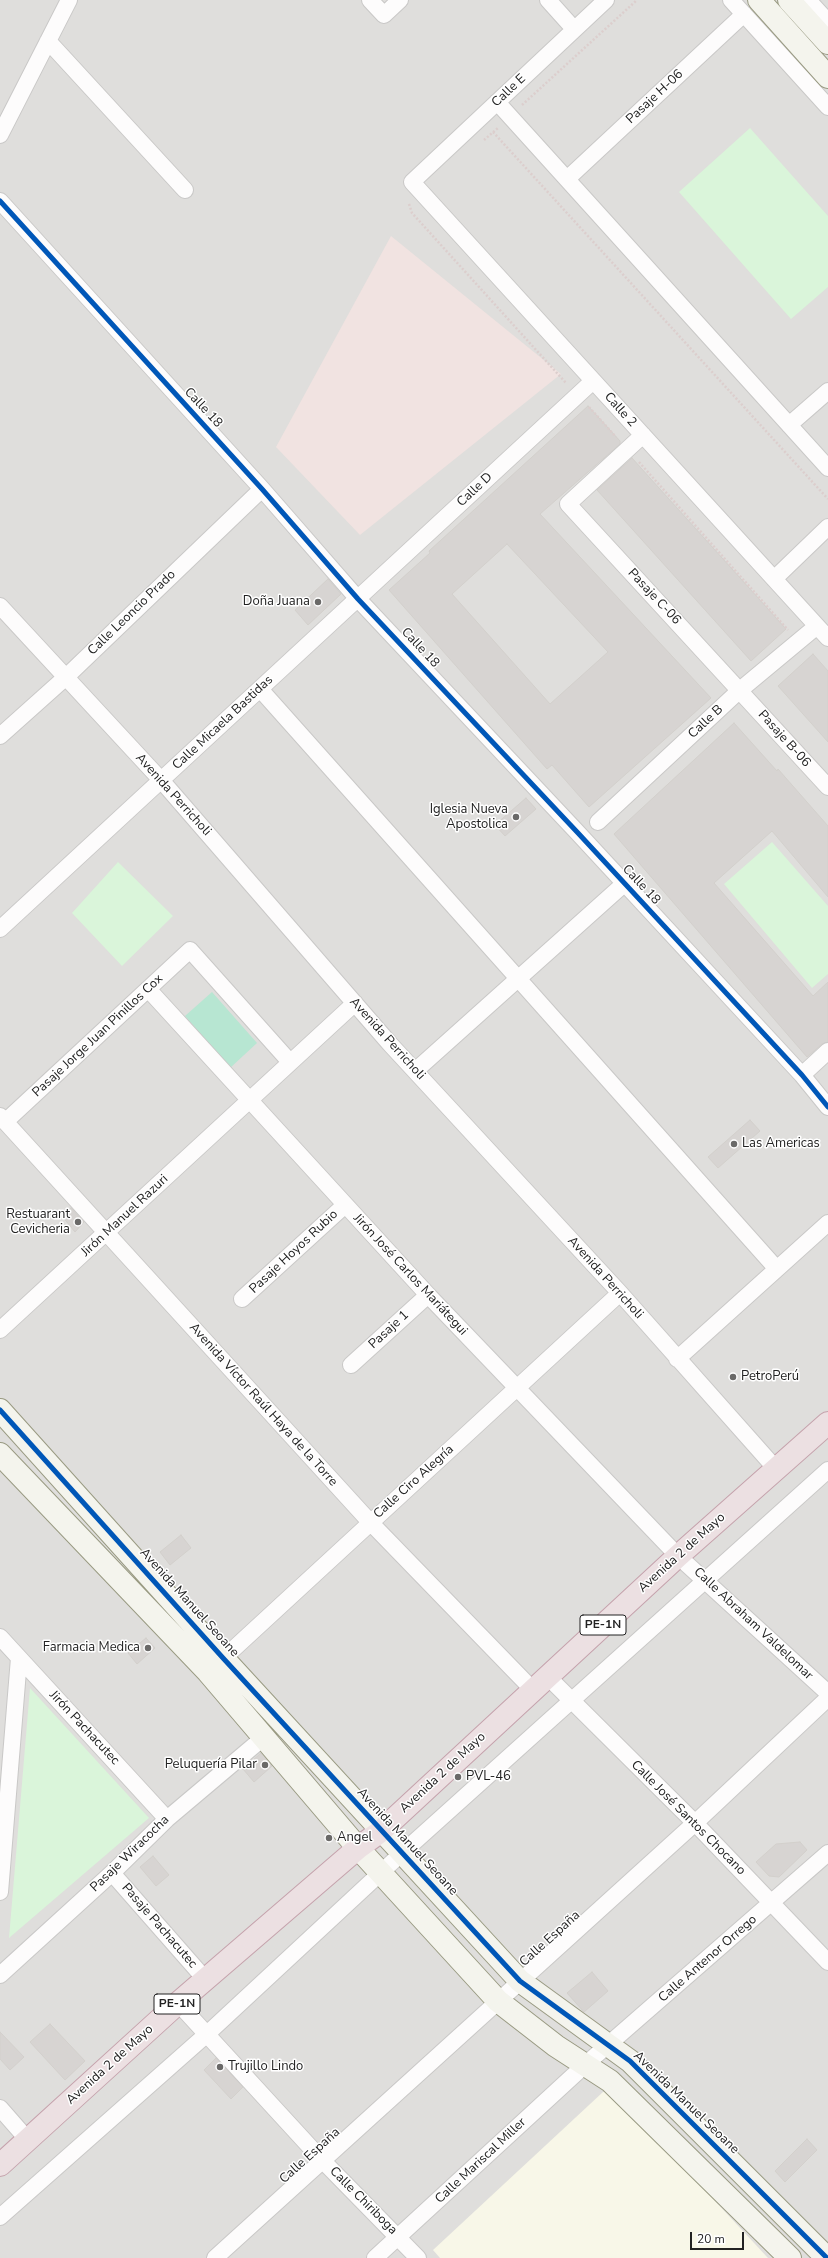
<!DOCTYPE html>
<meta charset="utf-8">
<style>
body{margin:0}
#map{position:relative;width:828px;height:2258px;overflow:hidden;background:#f0eeeb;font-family:"Nunito Sans",sans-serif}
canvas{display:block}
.scale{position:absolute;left:690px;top:2232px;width:54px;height:18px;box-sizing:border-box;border:2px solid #222;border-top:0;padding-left:5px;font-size:12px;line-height:14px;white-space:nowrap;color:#222;-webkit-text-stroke:3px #fff;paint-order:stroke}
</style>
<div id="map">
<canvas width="828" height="2258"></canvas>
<div class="scale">20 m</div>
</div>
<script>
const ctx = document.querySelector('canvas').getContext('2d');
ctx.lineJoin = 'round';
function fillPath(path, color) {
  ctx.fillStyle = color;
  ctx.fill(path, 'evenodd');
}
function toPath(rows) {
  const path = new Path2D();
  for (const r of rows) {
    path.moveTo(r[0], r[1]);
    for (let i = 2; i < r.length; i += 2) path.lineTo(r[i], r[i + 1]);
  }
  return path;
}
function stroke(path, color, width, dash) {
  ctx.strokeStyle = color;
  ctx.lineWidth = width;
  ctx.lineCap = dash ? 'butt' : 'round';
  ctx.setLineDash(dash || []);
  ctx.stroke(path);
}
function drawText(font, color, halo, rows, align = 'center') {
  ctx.font = font + ' "Nunito Sans",sans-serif';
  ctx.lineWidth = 3;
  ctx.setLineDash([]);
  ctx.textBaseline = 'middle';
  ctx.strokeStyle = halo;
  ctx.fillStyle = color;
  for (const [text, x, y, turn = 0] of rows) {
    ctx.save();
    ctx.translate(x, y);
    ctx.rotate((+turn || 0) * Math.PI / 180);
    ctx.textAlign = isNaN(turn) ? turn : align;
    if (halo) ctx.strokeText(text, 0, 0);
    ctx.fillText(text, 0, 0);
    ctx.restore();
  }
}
fillPath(toPath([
 [0,0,828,0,828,2258,0,2258]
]), '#dfdedc');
fillPath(toPath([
 [391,236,561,374,360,535,276,447]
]), '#f1e3e1');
fillPath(toPath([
 [603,2092,614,2092,768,2258,440,2258,433,2250]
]), '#f8f7e8');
fillPath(toPath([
 [750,128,828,216,828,287,791,319,679,192],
 [772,842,828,906,828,974,812,988,724,884],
 [118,862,173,916,122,966,72,913],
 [30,1688,149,1818,9,1938]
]), '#daf5da');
fillPath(toPath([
 [212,992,257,1043,230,1068,185,1016]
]), '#b7e6d2');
const building = toPath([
 [588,406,620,441,620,444,540,514,711,698,589,807,552,765,547,769,389,590,430,553,429,551,588,406],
 [507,544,608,652,550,704,452,594,507,544],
 [632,458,786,629,751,661,597,490,632,458],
 [328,579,341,594,308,625,295,610,328,579],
 [813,654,828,671,828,742,778,686,813,654],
 [734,723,777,771,778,769,828,826,828,897,772,831,714,883,813,996,828,982,828,1042,822,1044,807,1057,614,834,734,723],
 [526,798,536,809,505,836,495,825,526,798],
 [750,1120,760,1131,718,1168,708,1157,750,1120],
 [71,1208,84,1222,75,1232,62,1216,71,1208],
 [181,1535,191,1548,170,1565,160,1552,181,1535],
 [146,1638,155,1648,137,1664,128,1653,146,1638],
 [261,1753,272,1766,254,1782,243,1769,261,1753],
 [800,1842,807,1850,779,1877,769,1876,756,1862,776,1844,800,1842],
 [153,1856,169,1875,156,1886,140,1867,153,1856],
 [592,1972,608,1991,584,2012,567,1993,592,1972],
 [50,2024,85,2061,65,2080,30,2042,50,2024],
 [0,2032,24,2057,10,2070,0,2059,0,2032],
 [216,2058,243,2087,231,2099,204,2070,216,2058],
 [807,2139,817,2150,785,2182,775,2171,807,2139]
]);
fillPath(building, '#d7d4d2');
stroke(building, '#d3d0cc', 1);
const street = toPath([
 [370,0,384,15,400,0],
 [548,0,574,29],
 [606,0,412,182,828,638],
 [731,0,828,107],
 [808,0,828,22],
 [48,41,185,190],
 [497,102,828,468],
 [0,135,69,0],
 [567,179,744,14],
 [0,201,262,489,358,599,578,833,802,1075,828,1107],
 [789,425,828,391],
 [643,435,568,504,828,787],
 [774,579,828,527],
 [0,606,161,780,390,1044,620,1293,777,1470],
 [260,689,776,1268],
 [0,736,66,677,262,489],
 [598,822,740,690,817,626],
 [0,929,593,381],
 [148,989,428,1295,678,1556,828,1693],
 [415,1071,625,883],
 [802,1075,828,1051],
 [0,1116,370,1522,532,1689],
 [5,1122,190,950,290,1062],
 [242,1299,345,1205],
 [0,1330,355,1003],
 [677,1359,828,1223],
 [351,1365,428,1295],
 [0,1637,167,1819],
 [215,1666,620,1293],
 [547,1676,695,1823,828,1962],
 [112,1873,205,1979],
 [0,1892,19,1658],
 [0,1975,112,1873,167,1819,263,1738],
 [178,2003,322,2160,418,2258],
 [0,2108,28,2140],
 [0,2217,207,2034,402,1853,828,1470],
 [215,2258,695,1823,828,1698],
 [375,2258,586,2064,828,1853]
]);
const secondary = toPath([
 [759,0,828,77],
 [789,0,828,43],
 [0,1410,223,1658,520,1981,630,2061,827,2258],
 [0,1454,208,1672,358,1848,498,2001,556,2046,610,2081,790,2258]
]);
const highway = toPath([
 [0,2165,178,2003,358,1848,381,1831,678,1556,828,1423]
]);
stroke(street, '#c9c8c7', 18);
stroke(secondary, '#999a82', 24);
stroke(highway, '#c5a2ac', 24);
stroke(toPath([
 [522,105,637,0],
 [493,132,828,499],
 [484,140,498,128],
 [409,204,412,213,566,383],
 [589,407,616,437],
 [639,462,788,630]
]), '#dccecd', 2.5, [2, 2]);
stroke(street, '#fdfcfc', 16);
stroke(secondary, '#f4f4ed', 22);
stroke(highway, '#ece0e2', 22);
stroke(toPath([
 [0,201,262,489,358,599,578,833,802,1075,828,1107],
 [0,1410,223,1658,520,1981,630,2061,827,2258]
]), '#0057b8', 5);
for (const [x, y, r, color] of [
 [318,602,4,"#6a6968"],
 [516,817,4,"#6a6968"],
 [734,1144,4,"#6a6968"],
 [78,1222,4,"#6a6968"],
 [733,1377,4,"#6a6968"],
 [148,1648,4,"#6a6968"],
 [265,1765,4,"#6a6968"],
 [458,1777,4,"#6a6968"],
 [329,1838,4,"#6a6968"],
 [220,2067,4,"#6a6968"]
]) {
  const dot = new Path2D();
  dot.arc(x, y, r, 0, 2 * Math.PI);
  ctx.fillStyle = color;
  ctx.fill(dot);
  stroke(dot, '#fff', 1.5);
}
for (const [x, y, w] of [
 [603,1625,46],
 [177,2004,46]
]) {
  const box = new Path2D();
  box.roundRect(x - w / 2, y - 10, w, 20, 3);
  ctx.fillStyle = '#fff';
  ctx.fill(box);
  stroke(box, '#222', 1);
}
drawText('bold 12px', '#222', null, [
 ["PE-1N",603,1625],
 ["PE-1N",177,2004]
]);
drawText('13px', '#222', '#fff', [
 ["Calle E",509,91,-43],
 ["Pasaje H-06",655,97,-43],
 ["Calle 18",203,408,47],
 ["Calle 2",620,410,48],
 ["Calle D",475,490,-43],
 ["Pasaje C-06",654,597,47],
 ["Calle Leoncio Prado",132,613,-44],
 ["Calle 18",420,648,47],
 ["Calle B",706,722,-43],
 ["Calle Micaela Bastidas",223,723,-43],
 ["Pasaje B-06",784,739,48],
 ["Avenida Perricholi",173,795,48],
 ["Calle 18",641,885,47],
 ["Pasaje Jorge Juan Pinillos Cox",98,1036,-43],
 ["Avenida Perricholi",387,1039,48],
 ["Jirón Manuel Razuri",125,1216,-43],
 ["Pasaje Hoyos Rubio",294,1252,-43],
 ["Jirón José Carlos Mariátegui",410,1275,47],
 ["Avenida Perricholi",605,1278,48],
 ["Pasaje 1",389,1330,-43],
 ["Avenida Víctor Raúl Haya de la Torre",263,1405,48],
 ["Calle Ciro Alegría",414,1482,-42],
 ["Avenida 2 de Mayo",682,1553,-42],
 ["Avenida Manuel Seoane",189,1603,48],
 ["Calle Abraham Valdelomar",753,1624,43],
 ["Jirón Pachacutec",84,1728,47],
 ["Avenida 2 de Mayo",443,1773,-43],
 ["Calle José Santos Chocano",688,1818,45],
 ["Avenida Manuel Seoane",407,1842,47],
 ["Pasaje Wiracocha",130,1854,-44],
 ["Pasaje Pachacutec",159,1926,49],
 ["Calle España",550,1939,-42],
 ["Calle Antenor Orrego",708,1959,-41],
 ["Avenida 2 de Mayo",110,2065,-42],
 ["Avenida Manuel Seoane",686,2103,44],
 ["Calle España",310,2156,-42],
 ["Calle Mariscal Miller",481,2161,-43],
 ["Calle Chiriboga",363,2201,45]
]);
drawText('13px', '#222', '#fff', [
 ["Doña Juana",310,602],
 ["Iglesia Nueva",508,810],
 ["Apostolica",508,825],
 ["Las Americas",742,1144,"left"],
 ["Restuarant",70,1215],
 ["Cevicheria",70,1230],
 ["PetroPerú",741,1377,"left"],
 ["Farmacia Medica",140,1648],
 ["Peluquería Pilar",257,1765],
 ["PVL-46",466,1777,"left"],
 ["Angel",337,1838,"left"],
 ["Trujillo Lindo",228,2067,"left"]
], 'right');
</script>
